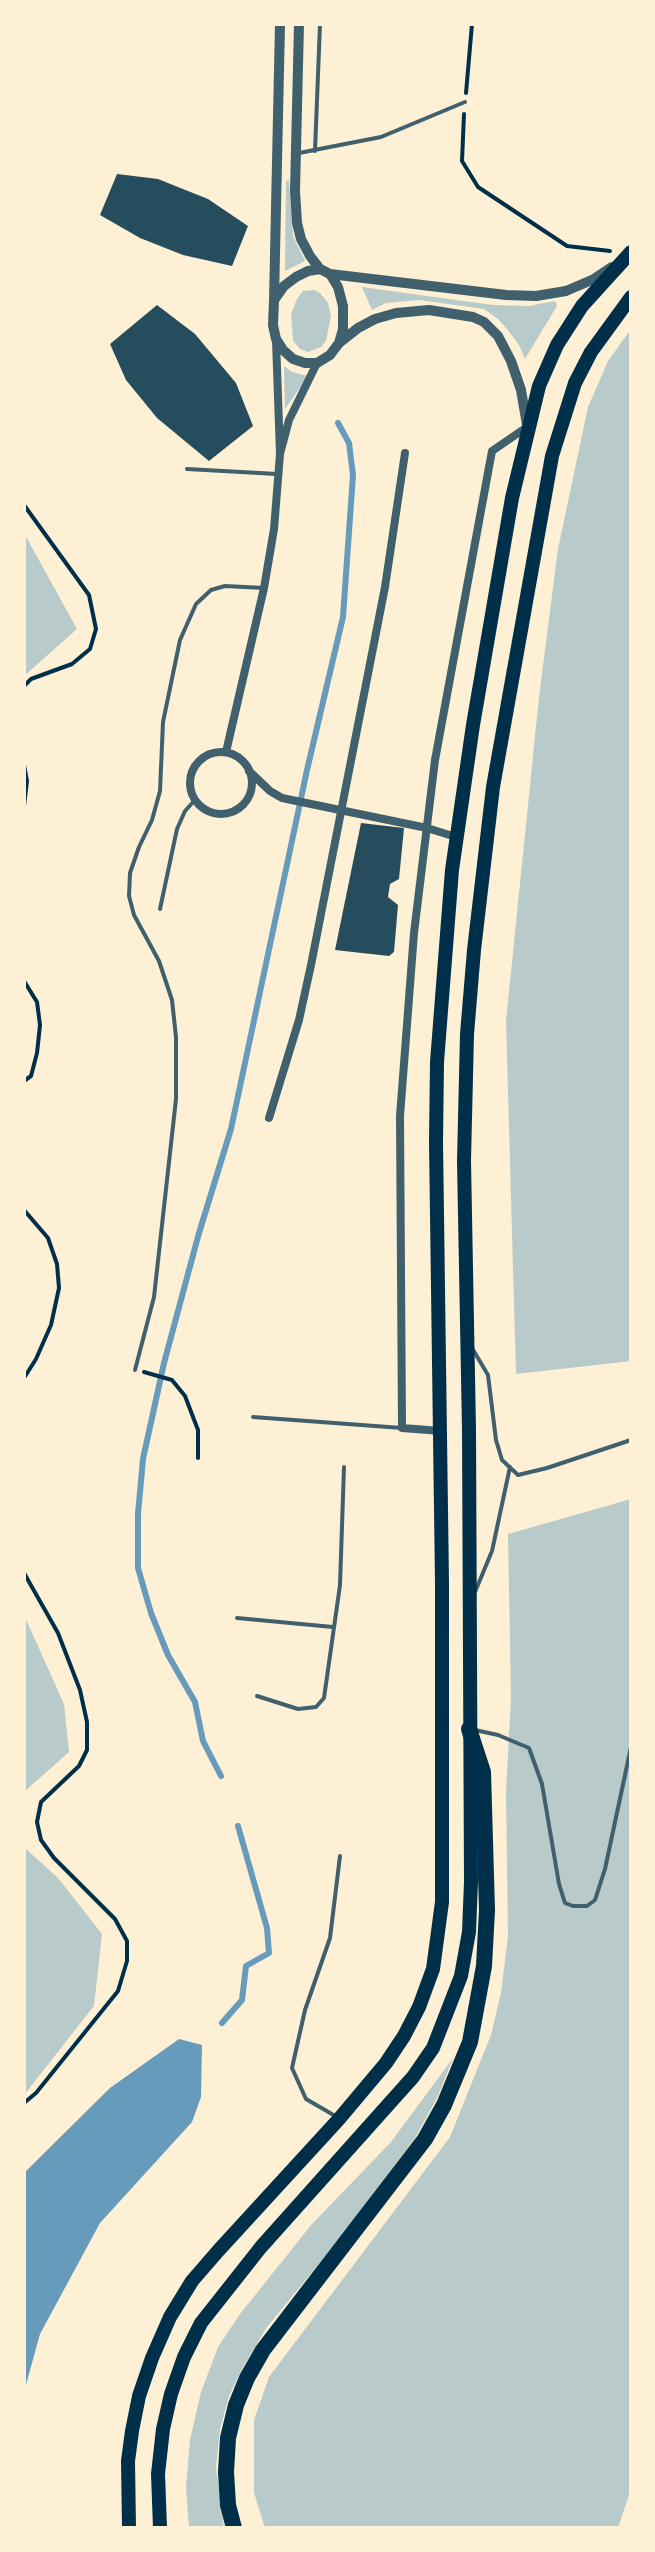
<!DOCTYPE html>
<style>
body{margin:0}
#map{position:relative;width:655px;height:2552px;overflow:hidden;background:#fdf0d5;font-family:"DejaVu Sans",sans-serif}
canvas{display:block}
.frame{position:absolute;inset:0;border:26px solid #fdf0d5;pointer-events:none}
</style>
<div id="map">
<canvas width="655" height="2552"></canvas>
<div class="frame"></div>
</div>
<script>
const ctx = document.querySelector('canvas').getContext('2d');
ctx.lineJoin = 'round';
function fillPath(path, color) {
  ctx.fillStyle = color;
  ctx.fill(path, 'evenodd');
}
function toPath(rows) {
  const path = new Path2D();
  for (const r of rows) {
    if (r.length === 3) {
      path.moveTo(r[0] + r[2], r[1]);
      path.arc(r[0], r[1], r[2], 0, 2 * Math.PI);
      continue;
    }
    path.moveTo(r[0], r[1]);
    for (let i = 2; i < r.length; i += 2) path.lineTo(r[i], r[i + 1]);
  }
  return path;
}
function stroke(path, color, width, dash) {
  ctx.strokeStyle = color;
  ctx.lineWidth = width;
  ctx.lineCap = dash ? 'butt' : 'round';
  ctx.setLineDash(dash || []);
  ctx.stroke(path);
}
fillPath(toPath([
 [289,180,293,236,305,261,285,271,286,181],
 [362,287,493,305,529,306,555,301,557,306,525,359,519,345,507,329,498,319,484,309,419,300,386,303,372,310],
 [314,290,320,293,328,303,331,316,326,341,321,347,308,352,300,349,293,341,291,314,297,299,303,291],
 [631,329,631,1361,516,1374,506,1021,539,697,558,549,588,407,608,361],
 [284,366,292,372,308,376,285,409],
 [24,533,77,629,24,676],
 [631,1499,631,2476,629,2495,618,2528,265,2528,254,2493,254,2420,269,2377,450,2137,491,2035,501,1993,508,1936,506,1792,511,1697,508,1534],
 [24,1615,64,1704,69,1752,24,1792],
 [24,1847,58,1878,102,1934,94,2006,24,2095],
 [453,2058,438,2096,415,2138,336,2243,267,2327,243,2367,229,2396,220,2429,216,2467,224,2528,189,2528,186,2487,190,2440,201,2392,218,2347,240,2314,312,2224,391,2142]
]), '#b9caca');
fillPath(toPath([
 [179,2039,202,2045,201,2097,192,2122,100,2223,40,2334,24,2392,24,2173,110,2088]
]), '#669bbc');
stroke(toPath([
 [221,1776,203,1741,195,1702,168,1655,151,1613,138,1568,138,1514,143,1459,164,1363,199,1233,231,1129,307,770,343,617,353,475,349,443,338,423],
 [222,2023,242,2000,246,1966,269,1953,267,1928,238,1826]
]), '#669bbc', 6);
fillPath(toPath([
 [117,174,158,179,208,199,248,226,232,266,183,255,140,238,100,215],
 [157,305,195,334,236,383,253,426,209,461,157,418,126,380,110,344],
 [361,823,404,828,399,879,390,884,388,897,398,905,394,952,389,956,335,950]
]), '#264d5e');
stroke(toPath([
 [466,93,472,24],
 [464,114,462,161,478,187,567,246,610,251],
 [24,505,89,595,96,629,90,649,72,664,31,679,24,686],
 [24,765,27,781,24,806],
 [24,981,37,1002,40,1025,37,1053,31,1076,24,1081],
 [24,1210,48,1238,57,1264,59,1288,51,1325,36,1359,24,1378],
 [144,1372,172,1380,185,1396,198,1430,198,1458],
 [24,1573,58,1633,80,1690,87,1722,87,1750,79,1766,41,1802,37,1822,41,1840,54,1858,115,1919,127,1941,127,1961,118,1991,36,2093,24,2103]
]), '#003049', 4);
stroke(toPath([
 [315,151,320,24],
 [299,153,381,137,465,102],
 [187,469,277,474],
 [160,909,177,829,185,811,195,800],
 [472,1348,488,1375,496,1440,502,1460,518,1475,547,1468,631,1440],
 [135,1370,154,1297,176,1099,176,1037,172,1000,159,961,134,915,129,896,130,873,139,847,152,820,160,791,163,722,180,640,196,604,211,590,225,586,264,588],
 [253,1417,402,1428],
 [475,1592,492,1551,510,1467],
 [237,1618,333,1627],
 [257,1696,298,1709,316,1707,324,1698,340,1585,344,1467],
 [475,1730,498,1735,529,1748,542,1784,559,1884,565,1903,573,1906,587,1906,595,1900,605,1869,631,1747],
 [337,2117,306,2099,292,2068,305,2010,330,1938,340,1856]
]), '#3f606c', 4);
stroke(toPath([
 [276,340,280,454,289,420,317,363],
 [226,752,264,588,274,529,280,454],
 [221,783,31],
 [249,771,270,791,282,798,427,828,456,837],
 [269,1118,299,1020,311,965,385,587,405,453],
 [441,1431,402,1428,400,1116,414,933,435,760,492,451,527,427]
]), '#3f606c', 8);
stroke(toPath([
 [299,24,295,191,297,223,301,239,310,256,320,269],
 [320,269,330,274,338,287,343,306,343,329,339,343,330,355,317,363,305,363,293,359,283,350,276,339,273,325,274,300,284,286,296,277,308,271,320,269],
 [330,274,506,295,536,296,566,291,594,279,612,267],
 [274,300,280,24],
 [339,343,358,328,375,319,396,313,429,310,473,317,484,322,498,336,511,361,521,390,527,425]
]), '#3f606c', 10);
stroke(toPath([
 [129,2528,128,2461,132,2431,139,2396,152,2358,170,2317,192,2281,218,2251,339,2119,386,2063,404,2036,419,2007,433,1969,442,1902,442,1583,436,1141,437,1062,452,870,473,725,512,498,539,386,557,345,582,306,631,252],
 [160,2528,158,2474,163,2429,171,2394,184,2357,201,2323,261,2247,413,2077,433,2048,461,1976,469,1932,471,1882,469,1430,464,1161,467,1034,474,950,493,787,552,456,575,383,591,352,631,297]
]), '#003049', 14);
stroke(toPath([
 [234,2528,228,2505,226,2472,228,2438,236,2405,247,2378,263,2350,425,2139,444,2105,470,2042,484,1966,487,1910,483,1772,469,1729]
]), '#003049', 16);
</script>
